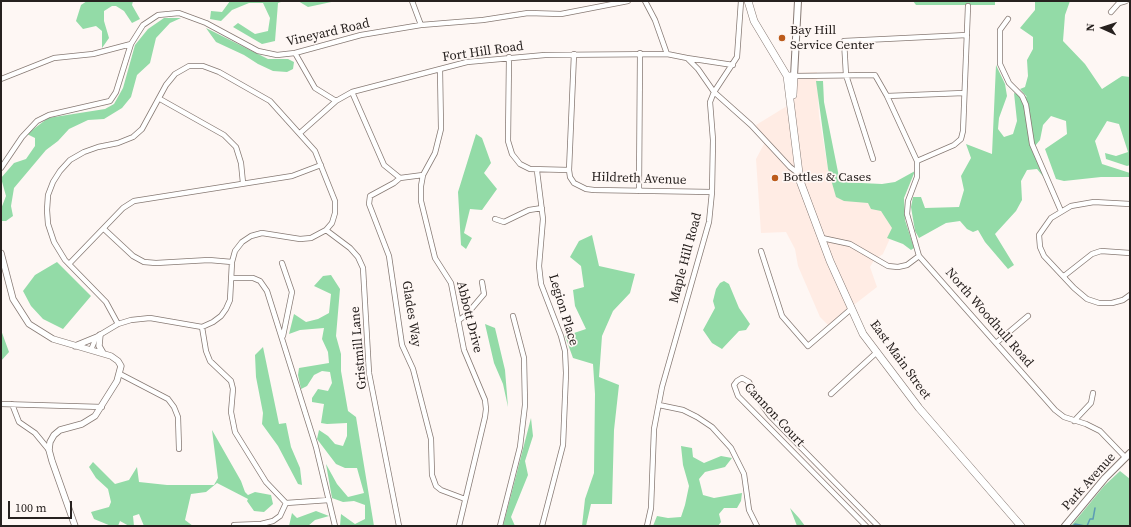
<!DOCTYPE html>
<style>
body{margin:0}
#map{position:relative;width:1131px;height:527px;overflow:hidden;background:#fef7f4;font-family:"Source Serif 4",serif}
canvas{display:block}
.frame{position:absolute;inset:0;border:2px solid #27211f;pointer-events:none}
.north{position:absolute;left:1083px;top:8px;width:40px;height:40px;-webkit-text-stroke:3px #fef7f4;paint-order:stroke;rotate:273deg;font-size:11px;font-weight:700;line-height:16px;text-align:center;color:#27211f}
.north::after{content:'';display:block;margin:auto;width:14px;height:18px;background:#27211f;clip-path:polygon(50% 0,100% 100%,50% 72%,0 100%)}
.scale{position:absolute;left:8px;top:501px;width:64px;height:18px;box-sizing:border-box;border:2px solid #27211f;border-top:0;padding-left:5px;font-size:12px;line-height:14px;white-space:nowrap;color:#27211f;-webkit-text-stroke:3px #fef7f4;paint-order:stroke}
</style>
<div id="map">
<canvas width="1131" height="527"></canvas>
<div class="frame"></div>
<div class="north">N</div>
<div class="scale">100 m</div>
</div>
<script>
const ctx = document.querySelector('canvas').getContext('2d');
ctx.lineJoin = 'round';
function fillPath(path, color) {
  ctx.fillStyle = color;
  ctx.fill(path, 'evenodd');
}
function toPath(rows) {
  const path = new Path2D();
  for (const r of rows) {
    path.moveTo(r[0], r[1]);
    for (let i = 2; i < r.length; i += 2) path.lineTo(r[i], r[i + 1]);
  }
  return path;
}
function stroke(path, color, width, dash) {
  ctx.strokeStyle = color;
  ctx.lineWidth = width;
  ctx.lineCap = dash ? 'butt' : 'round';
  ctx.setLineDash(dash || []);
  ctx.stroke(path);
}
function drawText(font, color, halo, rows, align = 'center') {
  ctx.font = font + ' "Source Serif 4",serif';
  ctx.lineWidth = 3.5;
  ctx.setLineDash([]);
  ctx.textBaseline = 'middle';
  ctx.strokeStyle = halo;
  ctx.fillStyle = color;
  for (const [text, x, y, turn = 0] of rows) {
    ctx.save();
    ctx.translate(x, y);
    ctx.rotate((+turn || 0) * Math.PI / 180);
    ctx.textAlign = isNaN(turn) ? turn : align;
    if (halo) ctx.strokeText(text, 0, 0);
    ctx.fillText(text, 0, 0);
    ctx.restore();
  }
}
fillPath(toPath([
 [817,72,819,116,828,169,838,196,862,197,880,207,896,225,883,254,874,260,870,267,877,287,828,325,820,317,798,266,795,249,786,232,761,233,756,159,764,144,756,125,787,106,791,73]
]), '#ffece4');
fillPath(toPath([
 [1120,471,1130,479,1130,526,1071,526,1104,486]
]), '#99daab');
fillPath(toPath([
 [87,1,133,1,132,5,140,19,132,23,124,11,116,6,112,6,104,11,104,21,109,38,102,48,102,31,96,26,83,29,76,21,81,5],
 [230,1,284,1,278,3,275,41,262,44,233,27,238,23,255,34,268,31,270,18,263,3,249,3,232,10,221,21,210,19,211,11,222,12],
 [298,1,336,1,308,7],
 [913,1,995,1,995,5,916,5],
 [1035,1,1070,1,1065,15,1063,41,1085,64,1102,89,1122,76,1130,77,1130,165,1127,166,1106,159,1105,153,1116,156,1128,152,1119,124,1107,121,1095,141,1102,164,1130,173,1130,177,1101,177,1064,181,1056,179,1045,149,1067,134,1066,121,1051,116,1043,125,1040,140,1035,146,1052,187,1037,169,1027,170,1021,181,1022,200,1016,211,995,234,1014,265,1008,269,985,242,978,230,973,232,967,229,960,221,946,223,919,238,915,231,911,207,913,197,921,197,925,208,959,207,964,190,961,176,971,158,966,144,992,154,996,65,1005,84,1007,96,999,118,998,129,1004,137,1013,134,1017,121,1014,93,1027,97,1020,89,1025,87,1028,76,1027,60,1033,49,1033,37,1020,28,1035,10],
 [164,18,181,18,170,23,156,38,150,63,137,75,131,97,122,108,104,119,88,120,69,129,58,141,46,150,14,188,11,206,13,216,6,221,1,221,1,209,6,196,1,178,14,163,26,159,35,146,35,138,27,134,48,118,105,109,114,104,123,88,135,45,148,29],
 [206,28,268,59,288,59,294,62,293,69,287,72,273,71,258,64,244,55,216,42],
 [816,81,823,81,824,102,840,182,882,184,895,182,915,171,904,198,905,220,914,248,911,250,903,244,887,238,892,228,881,211,871,209,868,203,844,201,836,197,828,169],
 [476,134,482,138,491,163,484,173,497,189,482,210,470,209,464,233,472,238,466,249,461,245,458,192],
 [592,235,599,266,635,274,630,293,613,311,602,336,599,377,619,385,614,430,612,504,591,504,586,526,582,526,585,499,594,473,595,394,593,364,573,358,565,336,586,329,575,306,573,290,584,287,581,266,570,257,579,241],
 [57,262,91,296,63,329,43,319,31,306,23,291,35,275],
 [331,275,340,289,336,336,341,354,341,371,348,411,356,417,374,526,340,526,341,514,355,524,365,519,365,505,354,501,343,502,332,498,326,464,337,484,348,497,364,493,357,468,345,468,336,464,317,439,319,430,328,436,335,444,343,446,347,436,347,423,327,424,321,423,324,404,312,402,312,398,318,389,328,391,332,383,330,372,322,371,314,375,307,386,301,389,298,375,299,368,329,363,328,352,322,339,324,328,300,330,289,334,294,314,306,322,318,319,329,313,331,294,314,286,323,276],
 [724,281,729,284,739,308,750,324,746,330,739,331,722,349,712,343,703,330,715,308,713,301,716,289,720,283],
 [485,324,495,328,505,370,508,407,503,384,494,363],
 [1,330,9,352,1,361],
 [263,347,279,424,286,423,291,447,300,468,302,485,298,484,278,446,262,424,263,413,256,377,255,355],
 [531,418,533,436,525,461,528,475,511,517,515,526,503,526],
 [212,430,241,481,245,492,248,495,255,492,271,495,273,504,264,512,254,511,247,501,248,499,217,483,206,492,191,494,185,520,193,526,144,526,139,514,133,516,134,526,129,526,120,521,118,526,111,526,94,519,91,512,109,507,111,502,108,489,96,478,89,467,93,462,115,484,129,480,137,467,139,482,167,485,214,485,218,478],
 [681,446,692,448,693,457,704,463,721,456,732,458,725,467,705,472,699,479,703,495,714,498,742,493,741,501,737,508,724,508,719,514,721,522,718,526,653,526,657,516,668,518,681,517,685,505,689,486,683,465],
 [790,508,799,518,805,526,797,526],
 [316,511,329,516,315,520,308,526,289,526,292,513,297,518]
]), '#93dba7');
stroke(toPath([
 [1073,526,1075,524,1085,526],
 [1087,526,1090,519,1093,519,1095,508]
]), '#5c9cb4', 1.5);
const minor = toPath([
 [412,1,421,25],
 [645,1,655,20,667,54],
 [1111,12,1119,3,1126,1],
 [1008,19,1000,30,1000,64,1009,83,1022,96,1026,105,1032,144,1061,211],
 [295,53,315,88,336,101],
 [574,54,569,170,570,177,574,183,586,189,594,190,712,192],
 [509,57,508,141,512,154,520,164,530,169,569,170],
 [687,58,733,65],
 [440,69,441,129,435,153,423,175,421,186,421,201,435,258,451,283,464,350,485,400,486,409,485,417,459,526],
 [794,76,875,75,887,96,917,161,917,177,908,201,907,214,919,256,1055,410,1064,417,1086,424,1100,431,1125,457],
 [1,79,54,58,93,54,131,44],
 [352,92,384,165,400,178],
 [887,96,964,93],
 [160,99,224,135,236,147,241,163,243,183],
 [300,133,336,101,352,92,467,62,545,55,667,54,687,58,698,69,714,92,751,125,790,167,798,173],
 [873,159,846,75,844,41,967,35],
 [917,161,954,145,961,139,963,131,968,6],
 [1,168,22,137,37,121,49,115,110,101,116,92,131,44,143,25,158,15,179,13,206,23,258,51,277,55,295,53,361,35,421,25,483,20,528,13,561,14,628,1],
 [537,171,543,219,539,266,541,284,561,336,565,351,566,373,563,445,542,526],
 [423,175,400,178,394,183,370,196,369,204,389,256,402,345,413,369,431,439,432,475,436,486,441,490,465,499],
 [639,191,640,53],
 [1130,204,1094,202,1071,206,1051,218,1039,235,1040,247,1044,256,1074,288,1087,299,1099,303,1112,303,1123,300,1130,295],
 [495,219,504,222,529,210,542,208],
 [104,229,133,256,144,262,156,263,209,260,232,262],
 [326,230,350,248,358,257,363,268,369,373,399,526],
 [822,238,850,244,888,266,898,267,907,265,919,256],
 [761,251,782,316,808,346,851,309],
 [282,263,292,292,283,336],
 [69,264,123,208,134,201,292,176,321,165],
 [1064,276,1092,254,1101,251,1130,253],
 [232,278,253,278,260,281,267,291,316,447,335,526],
 [458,321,467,314,484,294,482,282],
 [202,327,206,351,210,361,231,381,233,389,231,412,235,432,266,482,286,503,329,500],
 [996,343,1028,316],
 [91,350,95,340,98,336,118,324,131,320,150,318,202,327,213,322,221,316,226,309,230,300,232,262,235,251,242,242,251,236,262,233,300,239,311,238,326,230,332,223,335,213,335,201,315,151,270,101,219,72,203,66,189,66,175,74,166,85,142,129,133,137,118,143,98,147,84,152,70,160,60,171,53,182,48,195,47,210,48,224,54,242,65,260,106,302,118,324],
 [120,374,168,399,174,407,178,417,179,449],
 [831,394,877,352],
 [1,404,102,407],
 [12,404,19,422,35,433,49,450],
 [659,405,683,410,697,417,712,427,731,448,744,474,749,510,757,526],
 [1074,421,1091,403,1093,393],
 [234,525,261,524,273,521,280,516,286,503],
 [500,526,520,447,525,405,524,358,513,316],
 [647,526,651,508,654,429,662,387,709,222,712,192,713,140,710,102,714,92,737,57,741,1],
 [866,526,738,396,734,385,737,381,742,378,749,382,759,401,770,416,878,526]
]);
const tertiary = toPath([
 [1,253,13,299,29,324,53,339,111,356,118,361,121,366,117,381,95,416,82,424,60,430,54,435,50,442,49,450,52,461,75,526],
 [100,335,99,346,103,353],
 [75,346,97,337]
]);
const secondary = toPath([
 [794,76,798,1],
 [1065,526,1105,478,1130,453]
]);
const primary = toPath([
 [748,1,754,21,787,76,800,181,830,261,863,334,919,408,1021,526],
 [787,76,794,76,793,95]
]);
stroke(minor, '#877a74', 6);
stroke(tertiary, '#877a74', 7);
stroke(secondary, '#877a74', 8);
stroke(primary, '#877a74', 8);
stroke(minor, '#fff', 4.5);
stroke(tertiary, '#fff', 5.5);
stroke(secondary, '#fff', 6);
stroke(primary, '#fff', 7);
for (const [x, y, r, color] of [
 [782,38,4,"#bc5b1b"],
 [775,178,4,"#bc5b1b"]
]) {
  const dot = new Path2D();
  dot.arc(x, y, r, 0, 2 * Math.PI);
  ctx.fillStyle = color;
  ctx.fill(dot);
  stroke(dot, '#fef7f4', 1.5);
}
drawText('13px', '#27211f', '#fef7f4', [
 ["Bay Hill",790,31],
 ["Service Center",790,46],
 ["Bottles & Cases",783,178]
], 'left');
drawText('13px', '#27211f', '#fef7f4', [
 ["Vineyard Road",328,33,-13],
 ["Fort Hill Road",483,52,-8],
 ["Hildreth Avenue",639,179,2],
 ["Maple Hill Road",686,258,-75],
 ["Legion Place",563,310,73],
 ["Glades Way",411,314,81],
 ["Abbott Drive",469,317,76],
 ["North Woodhull Road",989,318,49],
 ["Gristmill Lane",359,348,-95],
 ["East Main Street",900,360,54],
 ["Cannon Court",774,415,47],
 ["Park Avenue",1089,482,-48]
]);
</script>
